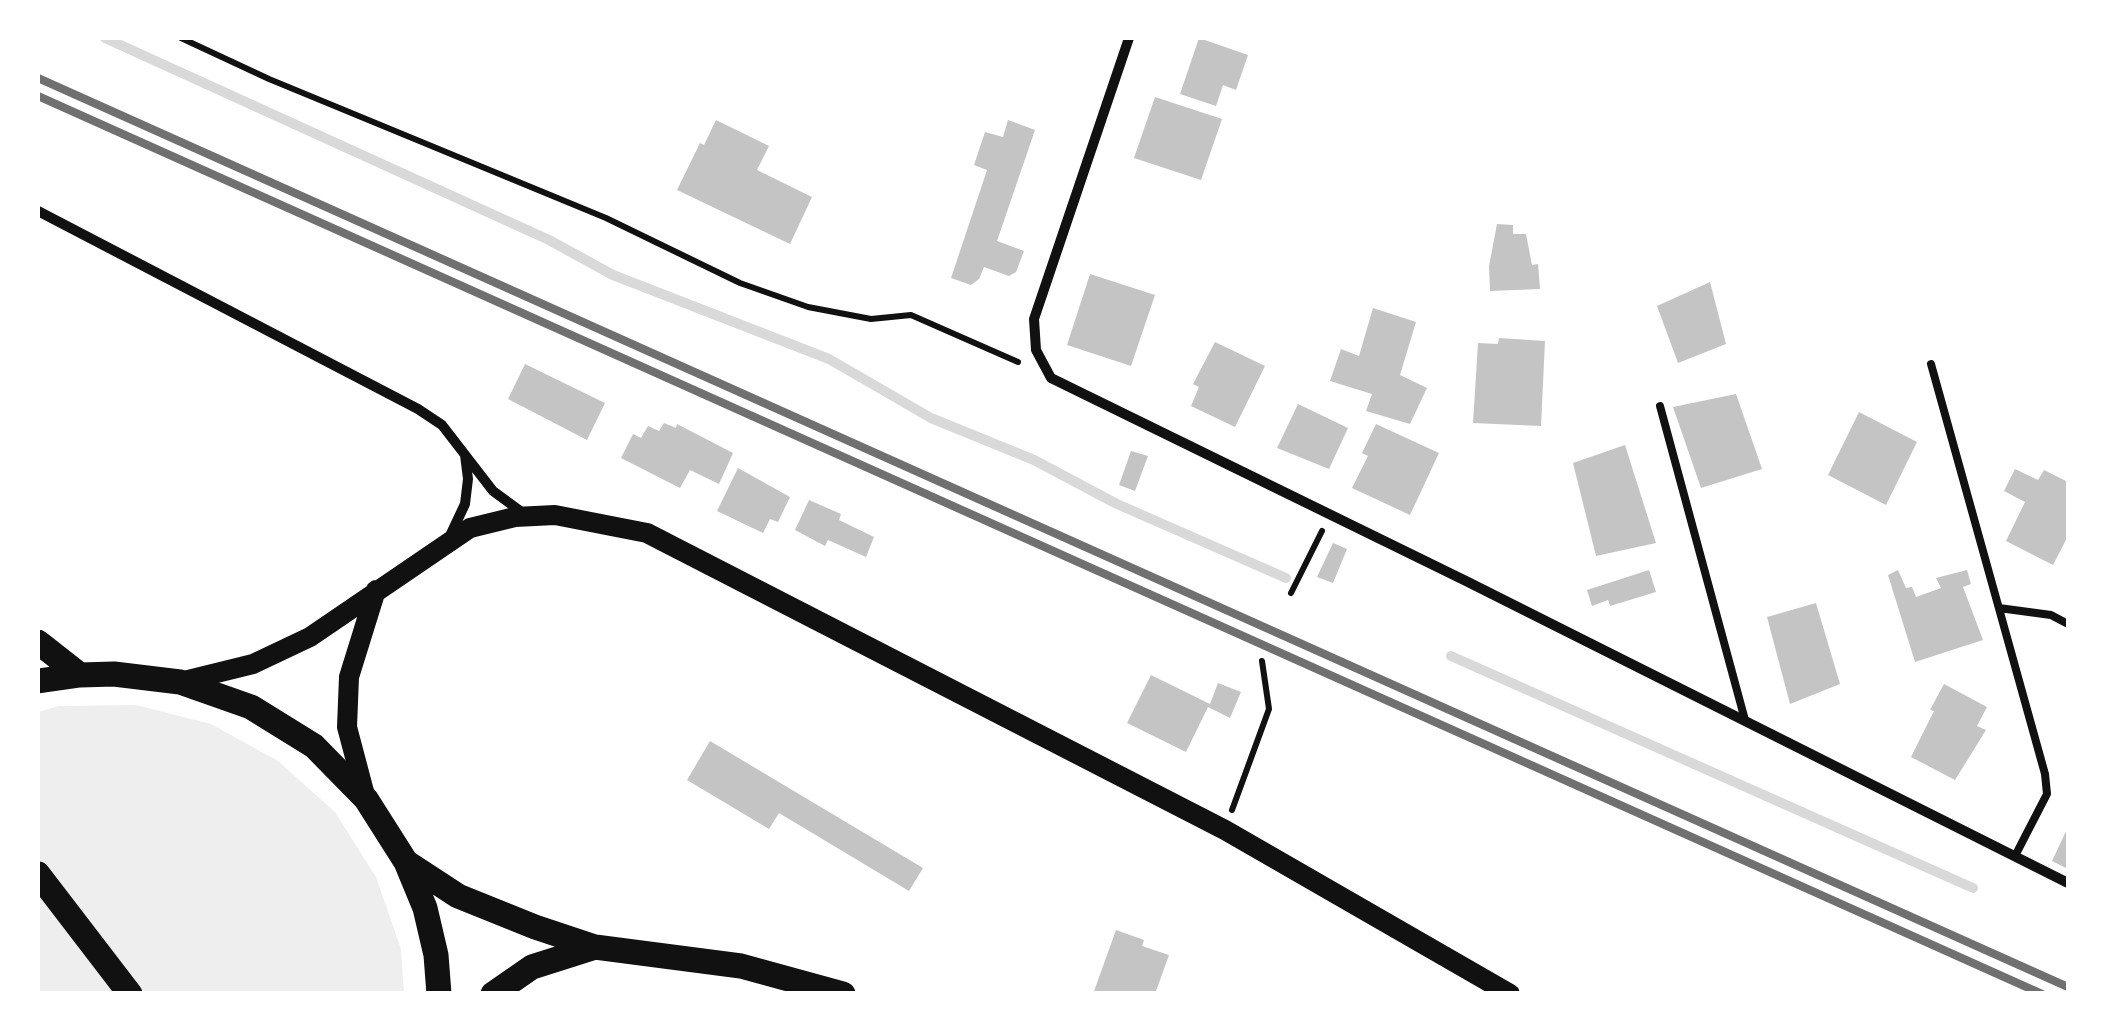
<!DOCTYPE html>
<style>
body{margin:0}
#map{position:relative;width:2106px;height:1031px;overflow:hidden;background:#fff;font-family:Barlow,sans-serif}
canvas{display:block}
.frame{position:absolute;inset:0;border:40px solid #fff;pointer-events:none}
</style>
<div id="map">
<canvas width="2106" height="1031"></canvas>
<div class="frame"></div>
</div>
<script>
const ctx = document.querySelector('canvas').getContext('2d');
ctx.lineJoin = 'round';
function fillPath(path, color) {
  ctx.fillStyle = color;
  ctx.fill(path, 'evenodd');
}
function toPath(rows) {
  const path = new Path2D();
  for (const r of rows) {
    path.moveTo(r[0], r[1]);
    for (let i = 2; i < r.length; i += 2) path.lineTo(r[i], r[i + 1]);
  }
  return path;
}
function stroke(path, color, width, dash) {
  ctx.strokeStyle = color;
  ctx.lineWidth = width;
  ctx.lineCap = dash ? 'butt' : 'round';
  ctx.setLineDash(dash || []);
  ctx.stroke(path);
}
fillPath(toPath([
 [136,705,211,724,278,761,335,812,376,877,401,949,404,993,38,994,38,712,59,706]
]), '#eee');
stroke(toPath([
 [105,38,549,240,613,275,829,359,931,418,1034,460,1117,504,1286,578],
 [1451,656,1973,888]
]), '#d9d9d9', 10);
fillPath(toPath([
 [1199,38,1248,55,1236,90,1223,85,1216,106,1180,94],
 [1155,97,1222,119,1201,180,1134,158],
 [716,120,769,146,757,170,812,197,790,244,677,190,700,143,704,145],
 [1008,120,1035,130,997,241,1024,251,1016,272,1009,276,984,267,979,279,971,285,951,278,987,170,974,165,985,132,1003,137],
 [1497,224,1513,225,1513,234,1526,234,1532,265,1538,264,1540,289,1490,291,1489,266],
 [1090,274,1155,295,1131,366,1067,345],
 [1710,282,1726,344,1678,363,1657,306],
 [1373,308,1416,322,1400,375,1427,388,1410,424,1366,411,1372,394,1330,381,1341,349,1359,356],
 [1499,338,1545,341,1541,426,1473,423,1478,343,1498,344],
 [1215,342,1265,366,1235,427,1191,406,1199,387,1193,384],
 [525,364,605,403,587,440,508,399],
 [1736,394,1762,469,1701,488,1673,407],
 [1298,404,1348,428,1329,469,1277,448],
 [1859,412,1917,442,1886,505,1828,475],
 [664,423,676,428,677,424,733,453,719,484,690,470,680,488,621,458,633,434,641,438,648,426,659,431],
 [1376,424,1439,453,1410,515,1352,488,1368,456,1362,453],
 [1625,445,1656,543,1596,556,1573,463],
 [1131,451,1148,456,1135,491,1119,485],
 [738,468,790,497,778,522,770,519,763,533,717,511],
 [2015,469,2038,480,2044,470,2068,482,2068,536,2053,565,2006,541,2025,502,2004,491],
 [809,500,841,514,839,520,874,537,866,557,828,540,825,546,795,530],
 [1333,543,1347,549,1333,583,1317,577],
 [1649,570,1656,592,1610,606,1608,600,1592,606,1587,590],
 [1898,570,1906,588,1912,587,1916,597,1941,588,1936,578,1967,570,1971,584,1963,587,1983,640,1915,662,1888,575],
 [1816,603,1840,684,1790,704,1767,617],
 [1151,675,1210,704,1218,683,1241,692,1230,718,1208,707,1186,752,1127,723],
 [1944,684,1987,707,1977,726,1986,730,1955,780,1911,757,1934,711,1930,710],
 [710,741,923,868,909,891,779,813,769,829,687,780],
 [2068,827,2068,869,2052,861],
 [1116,930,1144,940,1142,946,1169,955,1155,994,1093,994]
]), '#c4c4c4');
stroke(toPath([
 [181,38,269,79,606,218,740,283,808,307,871,319,911,315,1018,362],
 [1291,593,1322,531],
 [1232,810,1269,709,1262,661]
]), '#111', 6);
stroke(toPath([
 [1931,364,2045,774,2047,794,2015,856],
 [1660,406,1745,720],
 [1999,608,2051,615,2068,624]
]), '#111', 8);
stroke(toPath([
 [1129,38,1034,319,1036,350,1051,378,1466,581,2068,883],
 [38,211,418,409,442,425,493,491,523,513],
 [449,538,465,504,468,479,465,455]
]), '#111', 10);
stroke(toPath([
 [180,682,253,664,310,637,470,528,515,517,555,515,647,533,1225,830,1510,994],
 [366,799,347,727,349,677,376,590]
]), '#111', 20);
stroke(toPath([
 [38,642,80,675],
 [38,681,80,675,114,674,180,682,251,707,314,746,366,799,406,862,425,908,436,955,439,994],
 [406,862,458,896,535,927,595,947,741,966,843,994],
 [38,874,130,994],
 [493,994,532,967,595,947]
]), '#111', 25);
stroke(toPath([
 [38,78,2068,987],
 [38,96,2042,994]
]), '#707070', 8);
</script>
